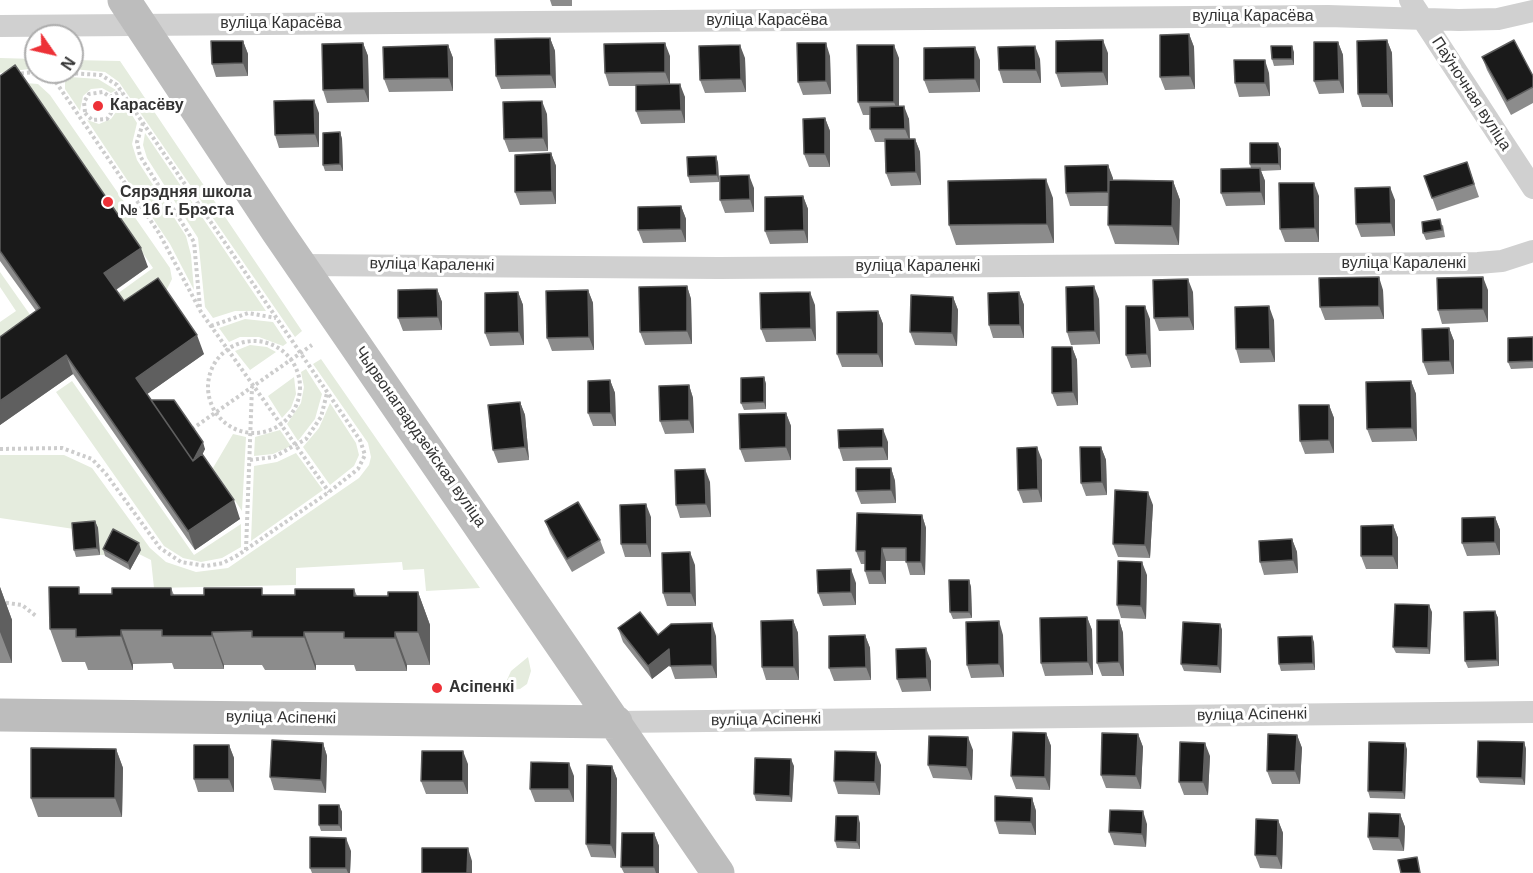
<!DOCTYPE html>
<meta charset="utf-8">
<style>
body{margin:0}
#map{position:relative;width:1533px;height:873px;overflow:hidden;background:#fff;font-family:Helvetica,sans-serif}
canvas{display:block}
.north{position:absolute;left:24px;top:24px;width:60px;height:60px;box-sizing:border-box;background:#fff;border:2px solid #adadad;border-radius:50%;rotate:124deg;font-size:16px;font-weight:700;line-height:24px;text-align:center;color:#333}
.north::after{content:'';display:block;margin:auto;width:21px;height:27px;background:#ed3137;clip-path:polygon(50% 0,100% 100%,50% 72%,0 100%)}
</style>
<div id="map">
<canvas width="1533" height="873"></canvas>
<div class="north">N</div>
</div>
<script>
const ctx = document.querySelector('canvas').getContext('2d');
ctx.lineJoin = 'round';
function fillPath(path, color) {
  ctx.fillStyle = color;
  ctx.fill(path, 'evenodd');
}
function toPath(rows) {
  const path = new Path2D();
  for (const r of rows) {
    if (r.length === 3) {
      path.moveTo(r[0] + r[2], r[1]);
      path.arc(r[0], r[1], r[2], 0, 2 * Math.PI);
      continue;
    }
    path.moveTo(r[0], r[1]);
    for (let i = 2; i < r.length; i += 2) path.lineTo(r[i], r[i + 1]);
  }
  return path;
}
function stroke(path, color, width, dash) {
  ctx.strokeStyle = color;
  ctx.lineWidth = width;
  ctx.lineCap = dash ? 'butt' : 'round';
  ctx.setLineDash(dash || []);
  ctx.stroke(path);
}
function drawText(font, color, halo, rows, align = 'center') {
  ctx.font = font + ' Helvetica,sans-serif';
  ctx.lineWidth = 6;
  ctx.setLineDash([]);
  ctx.textBaseline = 'middle';
  ctx.strokeStyle = halo;
  ctx.fillStyle = color;
  for (const [text, x, y, turn = 0] of rows) {
    ctx.save();
    ctx.translate(x, y);
    ctx.rotate((+turn || 0) * Math.PI / 180);
    ctx.textAlign = isNaN(turn) ? turn : align;
    if (halo) ctx.strokeText(text, 0, 0);
    ctx.fillText(text, 0, 0);
    ctx.restore();
  }
}
fillPath(toPath([
 [0,58,36,59,36,68,0,73],
 [72,60,120,61,302,331,295,337,119,82,105,72,72,69],
 [70,77,98,79,116,90,111,93,102,88,91,89,83,96,80,111,65,89,65,82],
 [26,83,38,84,50,95,170,268,172,279,167,289,132,315,117,294,153,268],
 [120,96,137,123,132,144,137,160,186,236,191,255,194,290,170,244,87,120,99,124,111,119,116,112,116,99],
 [145,133,266,311,235,311,213,318,205,307,198,238,147,158,143,145],
 [0,272,38,326,0,353,0,322,16,311,0,287],
 [245,319,273,322,287,343,283,346,259,337,240,337,229,342,219,328],
 [250,345,267,347,276,352,250,370,235,351],
 [321,359,480,588,426,591,424,569,403,570,402,562,296,568,296,585,154,588,151,560,139,554,100,555,98,528,74,529,0,518,0,455,64,455,92,468,150,548,166,562,196,572,228,568,359,478,369,465,371,457,368,443,313,364],
 [306,369,322,394,315,419,298,441,287,424,301,403,304,387,301,372],
 [294,377,296,394,291,408,282,418,268,396],
 [72,381,194,555,241,524,241,547,222,558,201,562,183,558,164,546,56,392],
 [330,403,356,443,359,455,354,466,330,485,303,447,319,428],
 [280,430,291,446,273,454,254,456,255,437],
 [233,434,246,437,242,511,213,468],
 [296,453,323,490,251,541,254,466,277,462],
 [528,657,531,671,527,684,520,689,502,691,511,671]
]), '#e5ecde');
stroke(toPath([
 [49,72,159,233,201,312,329,492],
 [15,74,36,72],
 [85,112,84,102,89,94,103,92,110,97,121,91],
 [85,113,92,120,107,119,113,110,110,97],
 [143,123,137,142,140,156,194,242,200,308],
 [211,326,248,313,276,318],
 [254,387,46],
 [192,429,312,345],
 [0,449,62,448,92,459,106,474,160,548,181,562,206,566,223,563,238,555,329,492,358,469,365,455,360,440,117,85,101,75,53,72],
 [250,460,274,457,306,439,321,417,327,393],
 [246,550,252,387],
 [0,602,22,605,36,616]
]), '#cdcdcd', 4, [3, 3]);
stroke(toPath([
 [1410,0,1533,188],
 [0,26,1328,16,1459,20,1498,19,1533,11],
 [301,265,719,268,1478,263,1502,261,1533,251],
 [616,722,1533,712]
]), '#d0d0d0', 22);
stroke(toPath([
 [124,0,277,231,718,873],
 [0,715,616,722]
]), '#bdbdbd', 33);
fillPath(toPath([
 [550,0,572,0,572,6,552,6],
 [1189,34,1194,47,1195,89,1165,90,1160,77],
 [550,38,555,51,556,88,501,89,496,76],
 [1387,40,1392,53,1393,107,1362,107,1358,94],
 [243,41,248,54,248,76,216,77,212,64],
 [1338,42,1343,55,1344,93,1319,94,1314,81],
 [363,43,368,56,369,102,327,103,323,90],
 [448,45,453,58,453,91,389,92,384,79],
 [1294,52,1294,65,1274,66,1272,59],
 [1108,53,1108,85,1061,87,1056,73],
 [670,56,670,84,685,97,685,123,641,124,636,111,636,86,609,86,605,73],
 [830,56,831,94,803,95,798,82],
 [1482,57,1533,76,1533,103,1511,115,1487,70],
 [745,58,746,92,705,93,700,80],
 [899,58,899,106,909,119,910,139,915,139,920,152,921,185,891,186,886,173,885,142,875,142,870,129,870,115,863,115,858,102],
 [1040,59,1041,83,1003,83,999,70],
 [980,60,980,92,929,93,924,80],
 [1269,73,1270,96,1239,97,1235,83],
 [0,76,148,267,116,290,124,301,204,354,147,394,151,400,205,449,202,455,240,519,195,550,73,374,0,425,0,337,36,311,0,261],
 [319,113,319,147,279,148,275,135],
 [547,114,548,151,509,152,504,139],
 [825,118,830,131,830,167,809,167,804,154],
 [340,132,342,139,343,171,325,171,323,165],
 [1278,143,1281,149,1281,170,1261,171,1265,181,1265,205,1226,206,1221,193,1251,168,1250,164],
 [551,153,556,166,556,204,520,205,515,192],
 [716,156,718,163,719,182,690,183,688,176],
 [1467,162,1479,197,1437,211,1424,176],
 [1108,165,1113,180,1173,181,1180,200,1179,245,1115,244,1108,225,1108,206,1070,206,1066,193],
 [754,188,754,212,725,213,720,200],
 [803,196,808,209,808,243,770,244,765,231],
 [1319,196,1319,242,1285,242,1280,229],
 [1053,198,1054,243,956,245,949,225],
 [1395,200,1395,236,1361,237,1356,224],
 [681,206,686,219,686,242,643,243,638,230],
 [1443,225,1445,237,1426,240,1423,233],
 [687,286,691,299,692,344,645,345,640,332],
 [437,289,442,302,442,330,403,331,398,318],
 [588,290,593,303,594,350,552,351,547,338],
 [1383,290,1384,319,1325,320,1320,307],
 [1488,290,1488,322,1442,324,1438,310],
 [518,292,523,305,524,345,490,346,485,333],
 [1019,292,1024,305,1024,338,993,338,989,325],
 [1193,292,1194,330,1159,331,1154,318],
 [953,297,958,310,957,346,915,345,910,332],
 [1099,299,1100,344,1071,345,1067,332],
 [815,305,816,341,766,342,761,329],
 [878,311,883,324,883,367,842,367,837,354],
 [1150,319,1151,367,1131,368,1126,355],
 [1274,320,1275,362,1240,363,1236,349],
 [1449,328,1454,341,1454,374,1428,375,1423,362],
 [1533,337,1533,368,1511,369,1508,362],
 [1072,347,1077,360,1078,405,1057,406,1052,393],
 [764,377,766,384,766,409,744,410,741,403],
 [610,380,615,393,616,426,593,426,588,413],
 [1411,381,1416,394,1417,441,1372,442,1367,429],
 [689,385,693,398,694,433,665,434,660,421],
 [520,402,525,415,529,460,498,463,493,450],
 [1329,405,1334,418,1334,453,1305,454,1300,441],
 [786,413,791,426,791,460,745,462,740,449],
 [888,442,888,460,843,461,839,448],
 [1101,447,1106,460,1107,495,1086,496,1081,483],
 [1042,460,1042,502,1023,503,1018,490],
 [891,468,895,481,896,503,861,504,856,491],
 [710,482,711,517,680,518,676,505],
 [1153,505,1150,558,1118,557,1113,544],
 [922,515,926,528,925,575,910,575,906,561,886,561,886,584,869,584,865,571,865,564,861,564,856,551],
 [651,517,651,557,625,557,621,544],
 [1495,517,1500,530,1500,555,1467,556,1462,543],
 [95,521,98,528,100,555,76,557,74,550],
 [545,521,600,540,605,553,572,572,550,534],
 [1393,525,1398,538,1398,569,1366,569,1361,556],
 [1292,539,1297,552,1298,573,1264,575,1260,562],
 [103,549,141,550,130,570,105,556],
 [695,565,696,606,667,606,663,593],
 [1147,575,1146,619,1121,618,1117,605],
 [969,580,971,587,972,618,953,619,950,612],
 [856,583,856,605,823,606,818,593],
 [0,587,12,620,12,663,0,663],
 [171,588,174,595,295,595,354,589,357,596,388,596,418,592,430,625,430,665,407,665,407,671,356,671,354,665,316,665,316,670,265,670,262,665,224,665,224,669,174,669,172,663,133,664,133,670,88,670,85,662,62,662,50,629,82,594,112,594],
 [1495,611,1498,618,1499,666,1468,668,1465,661],
 [1432,612,1430,654,1396,653,1393,647],
 [1087,617,1092,630,1093,675,1045,676,1041,663],
 [793,620,798,633,799,680,766,680,762,667],
 [1119,620,1123,633,1124,676,1102,676,1097,663],
 [1220,624,1222,630,1221,673,1184,671,1181,664],
 [618,628,658,635,716,636,717,678,675,679,670,665,652,679,623,642],
 [865,635,870,648,871,680,834,681,829,668],
 [1003,635,1004,677,971,678,967,665],
 [1314,642,1315,670,1281,671,1279,664],
 [931,661,931,691,902,692,897,679],
 [1046,733,1051,746,1050,790,1016,789,1011,776],
 [1138,734,1143,747,1141,789,1106,788,1101,775],
 [1297,735,1302,748,1300,784,1272,784,1267,771],
 [1524,742,1526,749,1525,785,1480,783,1477,777],
 [323,743,327,756,326,793,274,790,270,777],
 [229,745,234,758,234,792,198,792,194,779],
 [116,749,123,768,122,817,38,817,31,798],
 [1407,749,1405,799,1370,798,1368,791],
 [973,750,972,780,933,778,928,765],
 [1210,756,1208,795,1184,795,1179,782],
 [468,764,468,794,426,794,421,781],
 [881,765,880,795,838,794,834,781],
 [612,766,617,779,616,858,591,857,586,844],
 [794,766,792,802,756,801,754,794],
 [574,776,574,802,535,802,530,789],
 [1032,798,1036,811,1036,835,999,834,995,821],
 [339,805,342,812,342,831,321,831,319,825],
 [1400,814,1405,827,1404,851,1373,850,1368,837],
 [1278,820,1283,833,1282,869,1260,868,1255,855],
 [860,823,860,849,837,848,835,841],
 [1147,824,1146,847,1114,845,1109,832],
 [654,833,659,846,659,873,624,873,621,867],
 [351,851,350,873,312,873,310,868]
]), '#8c8c8c');
fillPath(toPath([
 [1189,34,1194,47,1195,89,1190,76],
 [550,38,555,51,556,88,551,75],
 [1103,40,1108,53,1108,85,1103,72],
 [1387,40,1392,53,1393,107,1388,94],
 [243,41,248,54,248,76,243,63],
 [1338,42,1343,55,1344,93,1339,80],
 [363,43,368,56,369,102,364,89],
 [665,43,670,56,670,85,665,72],
 [826,43,830,56,831,94,826,81],
 [448,45,453,58,453,91,449,78],
 [740,45,745,58,746,92,741,79],
 [894,45,899,58,899,115,894,102],
 [1035,46,1040,59,1041,83,1036,70],
 [1292,46,1294,52,1294,65,1292,59],
 [975,47,980,60,980,92,975,79],
 [1265,60,1269,73,1270,96,1265,83],
 [680,84,685,97,685,123,681,110],
 [314,100,319,113,319,147,315,134],
 [542,101,547,114,548,151,543,138],
 [904,106,909,119,910,142,905,129],
 [825,118,830,131,830,167,825,154],
 [340,132,342,139,343,171,340,164],
 [915,139,920,152,921,185,916,172],
 [1278,143,1281,149,1281,170,1279,164],
 [551,153,556,166,556,204,552,191],
 [716,156,718,163,719,182,717,175],
 [1108,165,1113,178,1113,205,1108,192],
 [1260,168,1265,181,1265,205,1261,192],
 [749,175,754,188,754,212,750,199],
 [1046,179,1053,198,1054,243,1047,224],
 [1173,181,1180,200,1179,245,1172,226],
 [1314,183,1319,196,1319,242,1315,228],
 [1390,187,1395,200,1395,236,1391,223],
 [803,196,808,209,808,243,804,230],
 [681,206,686,219,686,242,681,229],
 [141,248,148,267,111,293,104,273],
 [1379,277,1383,290,1384,319,1379,306],
 [1483,277,1488,290,1488,322,1483,309],
 [1188,279,1193,292,1194,330,1189,317],
 [687,286,691,299,692,344,687,331],
 [1094,286,1099,299,1100,344,1095,331],
 [437,289,442,302,442,330,438,317],
 [588,290,593,303,594,350,589,337],
 [518,292,523,305,524,345,519,332],
 [810,292,815,305,816,341,811,328],
 [1019,292,1024,305,1024,338,1020,325],
 [953,297,958,310,957,346,952,333],
 [1145,306,1150,319,1151,367,1147,354],
 [1269,306,1274,320,1275,362,1270,349],
 [878,311,883,324,883,367,878,354],
 [1449,328,1454,341,1454,374,1450,361],
 [197,335,204,354,143,397,136,378],
 [1072,347,1077,360,1078,405,1073,392],
 [66,355,73,374,0,425,0,401],
 [764,377,766,384,766,409,764,402],
 [610,380,615,393,616,426,611,413],
 [1411,381,1416,394,1417,441,1412,428],
 [689,385,693,398,694,433,689,420],
 [520,402,525,415,529,460,525,447],
 [1329,405,1334,418,1334,453,1329,440],
 [786,413,791,426,791,460,786,447],
 [883,429,888,442,888,460,883,447],
 [203,442,205,449,194,471,192,464],
 [1037,447,1042,460,1042,502,1038,489],
 [1101,447,1106,460,1107,495,1102,482],
 [891,468,895,481,896,503,891,490],
 [705,469,710,482,711,517,706,504],
 [1148,492,1153,505,1150,558,1145,545],
 [234,500,240,519,195,550,188,531],
 [646,504,651,517,651,557,647,544],
 [922,515,926,528,925,575,921,562],
 [1495,517,1500,530,1500,555,1495,542],
 [95,521,98,528,100,555,97,548],
 [1393,525,1398,538,1398,569,1393,556],
 [1292,539,1297,552,1298,573,1293,560],
 [139,543,141,550,130,570,128,563],
 [882,548,886,561,886,584,881,571],
 [690,552,695,565,696,606,691,593],
 [1142,562,1147,575,1146,619,1141,606],
 [851,569,856,583,856,605,851,592],
 [969,580,971,587,972,618,969,612],
 [0,587,12,620,12,663,0,632],
 [418,592,430,625,430,665,418,632],
 [1429,605,1432,612,1430,654,1428,648],
 [1495,611,1498,618,1499,666,1497,660],
 [1087,617,1092,630,1093,675,1088,662],
 [793,620,798,633,799,680,794,667],
 [1119,620,1123,633,1124,676,1119,662],
 [999,621,1003,635,1004,677,999,664],
 [712,623,716,636,717,678,712,665],
 [1220,624,1222,630,1221,673,1218,666],
 [121,630,133,664,133,670,121,636],
 [212,632,224,665,224,669,212,636],
 [304,632,316,665,316,670,304,637],
 [395,632,407,665,407,671,395,638],
 [865,635,870,648,871,680,866,667],
 [1312,636,1314,642,1315,670,1313,663],
 [926,648,931,661,931,691,927,678],
 [669,649,674,662,652,679,648,666],
 [1046,733,1051,746,1050,790,1045,777],
 [1138,734,1143,747,1141,789,1136,776],
 [1297,735,1302,748,1300,784,1295,771],
 [968,737,973,750,972,780,967,767],
 [1524,742,1526,749,1525,785,1522,778],
 [323,743,327,756,326,793,321,780],
 [1205,743,1210,756,1208,795,1203,782],
 [1405,743,1407,749,1405,799,1403,792],
 [229,745,234,758,234,792,229,779],
 [116,749,123,768,122,817,115,798],
 [463,751,468,764,468,794,463,781],
 [876,752,881,765,880,795,875,782],
 [791,759,794,766,792,802,790,796],
 [569,763,574,776,574,802,569,789],
 [612,766,617,779,616,858,611,845],
 [1032,798,1036,811,1036,835,1031,822],
 [339,805,342,812,342,831,339,825],
 [1143,811,1147,824,1146,847,1142,834],
 [1400,814,1405,827,1404,851,1399,838],
 [858,816,860,823,860,849,857,842],
 [1278,820,1283,833,1282,869,1277,856],
 [654,833,659,846,659,873,656,873,654,867],
 [346,838,351,851,350,873,348,873,346,868],
 [468,848,472,861,472,873,467,873]
]), '#5f5f5f');
const building = toPath([
 [1189,34,1190,76,1160,77,1160,35,1189,34],
 [550,38,551,75,496,76,495,39,550,38],
 [1103,40,1103,72,1056,73,1056,41,1103,40],
 [1387,40,1388,94,1358,94,1357,41,1387,40],
 [1514,40,1533,76,1533,87,1507,101,1482,57,1514,40],
 [211,41,243,41,243,63,212,64,211,41],
 [1314,42,1338,42,1339,80,1314,81,1314,42],
 [363,43,364,89,323,90,322,44,363,43],
 [665,43,665,72,605,73,604,44,665,43],
 [797,43,826,43,826,81,798,82,797,43],
 [448,45,449,78,384,79,383,47,448,45],
 [740,45,741,79,700,80,699,46,740,45],
 [857,45,894,45,894,102,858,102,857,45],
 [1035,46,1036,70,999,70,998,47,1035,46],
 [1271,46,1292,46,1292,59,1272,59,1271,46],
 [975,47,975,79,924,80,924,48,975,47],
 [1234,60,1265,60,1265,83,1235,83,1234,60],
 [15,65,141,248,104,273,124,301,158,278,197,335,136,378,193,461,202,454,234,500,188,531,66,355,0,401,0,337,40,308,0,251,0,76,15,65],
 [680,84,681,110,636,111,636,85,680,84],
 [314,100,315,134,275,135,274,101,314,100],
 [542,101,543,138,504,139,503,102,542,101],
 [904,106,905,129,870,129,870,107,904,106],
 [825,118,825,154,804,154,803,119,825,118],
 [340,132,340,164,323,165,323,133,340,132],
 [885,139,915,139,916,172,886,173,885,139],
 [1250,143,1278,143,1279,164,1250,164,1250,143],
 [551,153,552,191,515,192,515,155,551,153],
 [716,156,717,175,688,176,687,157,716,156],
 [1467,162,1474,184,1432,198,1424,176,1467,162],
 [1108,165,1108,192,1066,193,1065,166,1108,165],
 [1260,168,1261,192,1221,193,1221,169,1260,168],
 [749,175,750,199,720,200,720,176,749,175],
 [1046,179,1047,224,949,225,948,181,1046,179],
 [1109,180,1173,181,1172,226,1108,225,1109,180],
 [1279,183,1314,183,1315,228,1280,229,1279,183],
 [1390,187,1391,223,1356,224,1355,188,1390,187],
 [803,196,804,230,765,231,765,197,803,196],
 [681,206,681,229,638,230,638,207,681,206],
 [1440,219,1442,230,1423,233,1422,222,1440,219],
 [1379,277,1379,306,1320,307,1319,278,1379,277],
 [1483,277,1483,309,1438,310,1437,278,1483,277],
 [1188,279,1189,317,1154,318,1153,280,1188,279],
 [687,286,687,331,640,332,639,287,687,286],
 [1094,286,1095,331,1067,332,1066,287,1094,286],
 [437,289,438,317,398,318,398,290,437,289],
 [588,290,589,337,547,338,546,291,588,290],
 [518,292,519,332,485,333,485,293,518,292],
 [810,292,811,328,761,329,760,293,810,292],
 [1019,292,1020,325,989,325,988,293,1019,292],
 [911,295,953,297,952,333,910,332,911,295],
 [1126,306,1145,306,1147,354,1126,355,1126,306],
 [1269,306,1270,349,1236,349,1235,307,1269,306],
 [878,311,878,354,837,354,837,312,878,311],
 [1449,328,1450,361,1423,362,1422,329,1449,328],
 [1533,337,1533,361,1508,362,1508,338,1533,337],
 [1052,347,1072,347,1073,392,1052,393,1052,347],
 [764,377,764,402,741,403,741,378,764,377],
 [610,380,611,413,588,413,588,381,610,380],
 [1411,381,1412,428,1367,429,1366,382,1411,381],
 [689,385,689,420,660,421,659,386,689,385],
 [151,400,174,400,203,442,193,461,151,400],
 [520,402,525,447,493,450,488,405,520,402],
 [1299,405,1329,405,1329,440,1300,441,1299,405],
 [786,413,786,447,740,449,739,414,786,413],
 [883,429,883,447,839,448,838,430,883,429],
 [1037,447,1038,489,1018,490,1017,448,1037,447],
 [1080,447,1101,447,1102,482,1081,483,1080,447],
 [856,468,891,468,891,490,856,491,856,468],
 [705,469,706,504,676,505,675,470,705,469],
 [1115,490,1148,492,1145,545,1113,544,1115,490],
 [578,502,600,540,567,559,545,521,578,502],
 [646,504,647,544,621,544,620,505,646,504],
 [857,513,922,515,921,562,906,562,906,548,882,548,881,571,865,571,865,551,856,551,857,513],
 [1495,517,1495,542,1462,543,1462,518,1495,517],
 [95,521,97,548,74,550,72,523,95,521],
 [1393,525,1393,556,1361,556,1361,526,1393,525],
 [113,529,139,543,128,563,103,549,113,529],
 [1292,539,1293,560,1260,562,1259,541,1292,539],
 [690,552,691,593,663,593,662,553,690,552],
 [1118,561,1142,562,1141,606,1117,605,1118,561],
 [851,569,851,592,818,593,817,570,851,569],
 [949,580,969,580,969,612,950,612,949,580],
 [49,587,79,587,79,594,112,594,112,588,171,588,171,595,204,595,204,588,262,588,262,595,295,595,295,589,354,589,354,596,388,596,388,592,418,592,418,632,395,632,395,638,344,638,344,632,304,632,304,637,252,637,252,631,212,632,212,636,162,636,162,630,121,630,121,636,76,637,76,629,50,629,49,587],
 [1395,604,1429,605,1428,648,1393,647,1395,604],
 [1495,611,1497,660,1465,661,1464,612,1495,611],
 [640,612,658,635,671,624,712,623,712,665,670,666,669,649,648,666,618,628,640,612],
 [1087,617,1088,662,1041,663,1040,618,1087,617],
 [793,620,794,667,762,667,761,621,793,620],
 [1097,620,1119,620,1119,662,1097,663,1097,620],
 [999,621,999,664,967,665,966,622,999,621],
 [1183,622,1220,624,1218,666,1181,664,1183,622],
 [865,635,866,667,829,668,829,636,865,635],
 [1312,636,1313,663,1279,664,1278,637,1312,636],
 [926,648,927,678,897,679,896,649,926,648],
 [1013,732,1046,733,1045,777,1011,776,1013,732],
 [1102,733,1138,734,1136,776,1101,775,1102,733],
 [1268,734,1297,735,1295,771,1267,771,1268,734],
 [929,736,968,737,967,767,928,765,929,736],
 [272,740,323,743,321,780,270,777,272,740],
 [1478,741,1524,742,1522,778,1477,777,1478,741],
 [1180,742,1205,743,1203,782,1179,782,1180,742],
 [1369,742,1405,743,1403,792,1368,791,1369,742],
 [194,745,229,745,229,779,194,779,194,745],
 [31,748,116,749,115,798,31,798,31,748],
 [422,751,463,751,463,781,421,781,422,751],
 [835,751,876,752,875,782,834,781,835,751],
 [755,758,791,759,790,796,754,794,755,758],
 [531,762,569,763,569,789,530,789,531,762],
 [587,765,612,766,611,845,586,844,587,765],
 [995,796,1032,798,1031,822,995,821,995,796],
 [319,805,339,805,339,825,319,825,319,805],
 [1110,810,1143,811,1142,834,1109,832,1110,810],
 [1369,813,1400,814,1399,838,1368,837,1369,813],
 [836,816,858,816,857,842,835,841,836,816],
 [1256,819,1278,820,1277,856,1255,855,1256,819],
 [622,833,654,833,654,867,621,867,622,833],
 [310,837,346,838,346,868,310,868,310,837],
 [422,848,468,848,467,873,422,873,422,848],
 [1417,857,1420,873,1401,873,1398,860,1417,857]
]);
fillPath(building, '#1a1a1a');
stroke(building, '#5f5f5f', 1.5);
for (const [x, y, r, color] of [
 [98,106,6,"#ed3137"],
 [108,202,6,"#ed3137"],
 [437,688,6,"#ed3137"]
]) {
  const dot = new Path2D();
  dot.arc(x, y, r, 0, 2 * Math.PI);
  ctx.fillStyle = color;
  ctx.fill(dot);
  stroke(dot, '#fff', 2);
}
drawText('16px', '#333', '#fff', [
 ["вуліца Карасёва",1253,17],
 ["вуліца Карасёва",767,21],
 ["вуліца Карасёва",281,24],
 ["Паўночная вуліца",1471,94,57],
 ["вуліца Караленкі",1404,264],
 ["вуліца Караленкі",432,265,1],
 ["вуліца Караленкі",918,267],
 ["Чырвонагвардзейская вуліца",420,437,55],
 ["вуліца Асіпенкі",1252,715,-1],
 ["вуліца Асіпенкі",281,718,1],
 ["вуліца Асіпенкі",766,720,-1]
]);
drawText('bold 16px', '#333', '#fff', [
 ["Карасёву",110,106],
 ["Сярэдняя школа",120,193],
 ["№ 16 г. Брэста",120,211],
 ["Асіпенкі",449,688]
], 'left');
</script>
